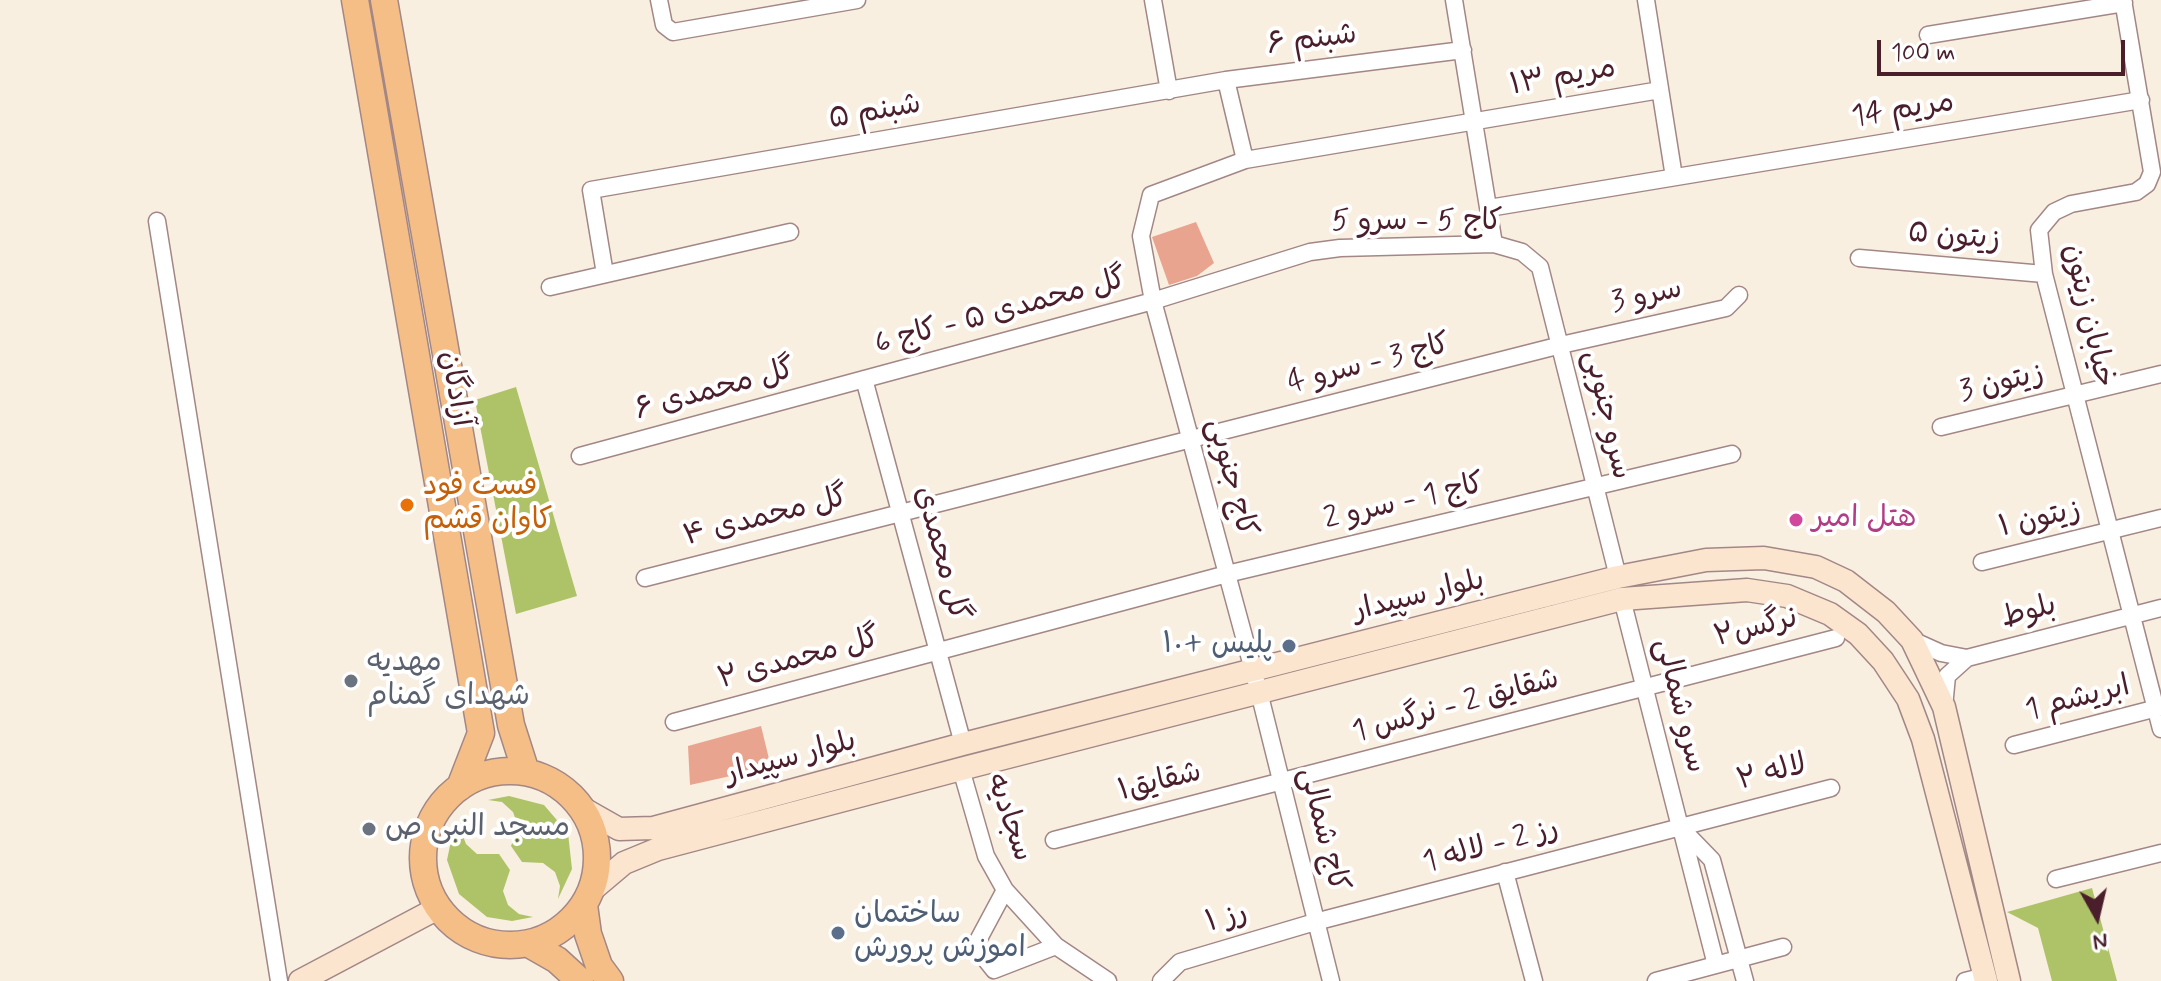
<!DOCTYPE html>
<meta charset="utf-8">
<style>
body{margin:0}
#map{position:relative;width:2161px;height:981px;overflow:hidden;background:#f9efe1;font-family:Mynerve,sans-serif}
canvas{display:block}
.north{position:absolute;left:2057px;top:877px;width:80px;height:80px;-webkit-text-stroke:6px #fff;paint-order:stroke;rotate:172deg;font-size:22px;font-weight:700;line-height:32px;text-align:center;color:#4a1f2b}
.north::after{content:'';display:block;margin:auto;width:28px;height:36px;background:#4a1f2b;clip-path:polygon(50% 0,100% 100%,50% 72%,0 100%)}
.scale{position:absolute;left:1877px;top:40px;width:248px;height:36px;box-sizing:border-box;border:4px solid #4a1f2b;border-top:0;padding-left:10px;font-size:24px;line-height:28px;white-space:nowrap;color:#4a1f2b;-webkit-text-stroke:6px #fff;paint-order:stroke}
</style>
<div id="map">
<canvas width="2161" height="981"></canvas>
<div class="north">N</div>
<div class="scale">100 m</div>
</div>
<script>
const ctx = document.querySelector('canvas').getContext('2d');
ctx.lineJoin = 'round';
function fillPath(path, color) {
  ctx.fillStyle = color;
  ctx.fill(path, 'evenodd');
}
function toPath(rows) {
  const path = new Path2D();
  for (const r of rows) {
    if (r.length === 3) {
      path.moveTo(r[0] + r[2], r[1]);
      path.arc(r[0], r[1], r[2], 0, 2 * Math.PI);
      continue;
    }
    path.moveTo(r[0], r[1]);
    for (let i = 2; i < r.length; i += 2) path.lineTo(r[i], r[i + 1]);
  }
  return path;
}
function stroke(path, color, width, dash) {
  ctx.strokeStyle = color;
  ctx.lineWidth = width;
  ctx.lineCap = dash ? 'butt' : 'round';
  ctx.setLineDash(dash || []);
  ctx.stroke(path);
}
function drawText(font, color, halo, rows, align = 'center') {
  ctx.font = font + ' Mynerve,"Playpen Sans Arabic",sans-serif';
  ctx.lineWidth = 8;
  ctx.setLineDash([]);
  ctx.textBaseline = 'middle';
  ctx.strokeStyle = halo;
  ctx.fillStyle = color;
  for (const [text, x, y, turn = 0] of rows) {
    ctx.save();
    ctx.translate(x, y);
    ctx.rotate((+turn || 0) * Math.PI / 180);
    ctx.textAlign = isNaN(turn) ? turn : align;
    if (halo) ctx.strokeText(text, 0, 0);
    ctx.fillText(text, 0, 0);
    ctx.restore();
  }
}
fillPath(toPath([
 [516,387,577,596,516,614,475,400],
 [509,796,544,805,568,833,572,869,558,899,560,886,555,872,543,863,522,862,511,846,518,826,513,812,502,802,488,800],
 [463,817,461,831,466,844,477,854,499,854,510,870,503,891,508,905,519,914,533,917,512,921,487,917,459,894,447,860,452,836],
 [2092,888,2117,981,2052,981,2038,928,2007,912]
]), '#aec368');
fillPath(toPath([
 [1196,222,1214,263,1197,276,1169,285,1152,237],
 [761,726,771,767,690,785,688,746]
]), '#e8a48e');
const street = toPath([
 [659,0,664,25,673,32,857,0],
 [1153,0,1169,91],
 [1454,0,1494,244],
 [1646,0,1674,177],
 [2123,0,2152,172,2147,184,2136,192,2071,204,2054,212,2039,230,2044,274,2161,729],
 [1928,35,2124,3],
 [1226,80,1245,160],
 [1489,208,2141,100],
 [157,221,279,981],
 [1859,258,2044,274],
 [605,274,591,190,1226,80,1463,50],
 [550,287,790,232],
 [864,379,963,744],
 [1941,427,2161,374],
 [580,456,1153,301,1310,252,1340,248,1494,244,1522,252,1540,267,1618,577],
 [1982,562,2161,518],
 [645,578,1561,345,1726,308,1739,295],
 [1622,599,1680,827,1712,860,1745,981],
 [1912,640,1941,653,1967,658],
 [1944,707,1947,676,1967,658,2161,608],
 [674,722,1227,574,1732,454],
 [2014,745,2161,707],
 [961,769,986,856,1005,890,1056,946,1108,981],
 [1681,828,1716,965],
 [1054,840,1836,638],
 [1505,872,1534,981],
 [2056,879,2161,853],
 [1005,890,975,946,994,970,1056,946],
 [1161,981,1180,962,1315,922,1831,788],
 [1331,981,1259,692,1153,301,1141,236,1151,195,1245,160,1660,90],
 [1656,981,1783,947],
 [1965,981,1985,976]
]);
const secondary = toPath([
 [582,808,619,829,653,828,963,744,1618,577,1706,560,1764,558,1816,567,1846,581,1886,612,1912,640,1944,707,2009,981],
 [592,890,624,863,658,849,961,769,1622,599,1747,590,1787,596,1830,614,1858,634,1883,661,1908,699,1923,739,1986,981],
 [300,981,438,908]
]);
const primary = toPath([
 [355,0,481,733,460,787],
 [384,0,511,725,526,772],
 [510,858,87],
 [584,905,588,934,599,966,610,981],
 [529,944,557,960,580,981]
]);
stroke(street, '#a28786', 19);
stroke(secondary, '#a28786', 25);
stroke(primary, '#a28786', 29);
stroke(street, '#fff', 16);
stroke(secondary, '#fbe5cf', 22);
stroke(primary, '#f6be87', 26);
for (const [x, y, r, color] of [
 [407,505,8,"#e8710a"],
 [1796,520,8,"#d1479c"],
 [1289,646,8,"#5c6f8a"],
 [351,681,8,"#6b7280"],
 [369,829,8,"#6b7280"],
 [838,933,8,"#5c6f8a"]
]) {
  const dot = new Path2D();
  dot.arc(x, y, r, 0, 2 * Math.PI);
  ctx.fillStyle = color;
  ctx.fill(dot);
  stroke(dot, '#fff', 3);
}
drawText('30px', '#4a1f2b', '#fff', [
 ["شبنم ۶",1312,41,-7],
 ["مریم ۱۳",1563,78,-10],
 ["مریم 14",1903,111,-9],
 ["شبنم ۵",875,113,-10],
 ["کاج 5 - سرو 5",1417,223],
 ["زیتون ۵",1954,238,5],
 ["سرو 3",1647,297,-12],
 ["گل محمدی ۵ - کاج 6",1001,313,-15],
 ["خیابان زیتون",2087,316,77],
 ["کاج 3 - سرو 4",1369,365,-14],
 ["زیتون 3",2002,384,-13],
 ["آزادگان",454,389,80],
 ["گل محمدی ۶",715,391,-15],
 ["سرو جنوبی",1606,415,77],
 ["کاج جنوبی",1230,478,75],
 ["کاج 1 - سرو 2",1404,503,-13],
 ["گل محمدی ۴",766,518,-14],
 ["زیتون ۱",2040,520,-13],
 ["گل محمدی",940,554,75],
 ["بلوار سپیدار",1419,597,-14],
 ["بلوط",2029,613,-14],
 ["نرگس۲",1756,629,-14],
 ["گل محمدی ۲",799,660,-15],
 ["ابریشم 1",2078,700,-14],
 ["سرو شمالی",1679,706,76],
 ["شقایق 2 - نرگس 1",1456,707,-15],
 ["بلوار سپیدار",791,759,-15],
 ["لاله ۲",1772,774,-14],
 ["شقایق۱",1160,783,-14],
 ["سجادیه",1008,818,71],
 ["کاج شمالی",1322,830,76],
 ["رز 2 - لاله 1",1491,847,-15],
 ["رز ۱",1227,919,-16]
]);
drawText('30px', '#c56008', '#fff', [
 ["فست فود",423,488],
 ["كاوان قشم",423,522]
], 'left');
drawText('30px', '#b23c85', '#fff', [
 ["هتل امیر",1812,520]
], 'left');
drawText('30px', '#4e5e75', '#fff', [
 ["پلیس +۱۰",1273,646],
 ["ساختمان",854,916,"left"],
 ["اموزش پرورش",854,950,"left"]
], 'right');
drawText('30px', '#5b616d', '#fff', [
 ["مهدیه",367,664],
 ["شهدای گمنام",367,698],
 ["مسجد النبی ص",385,829]
], 'left');
</script>
